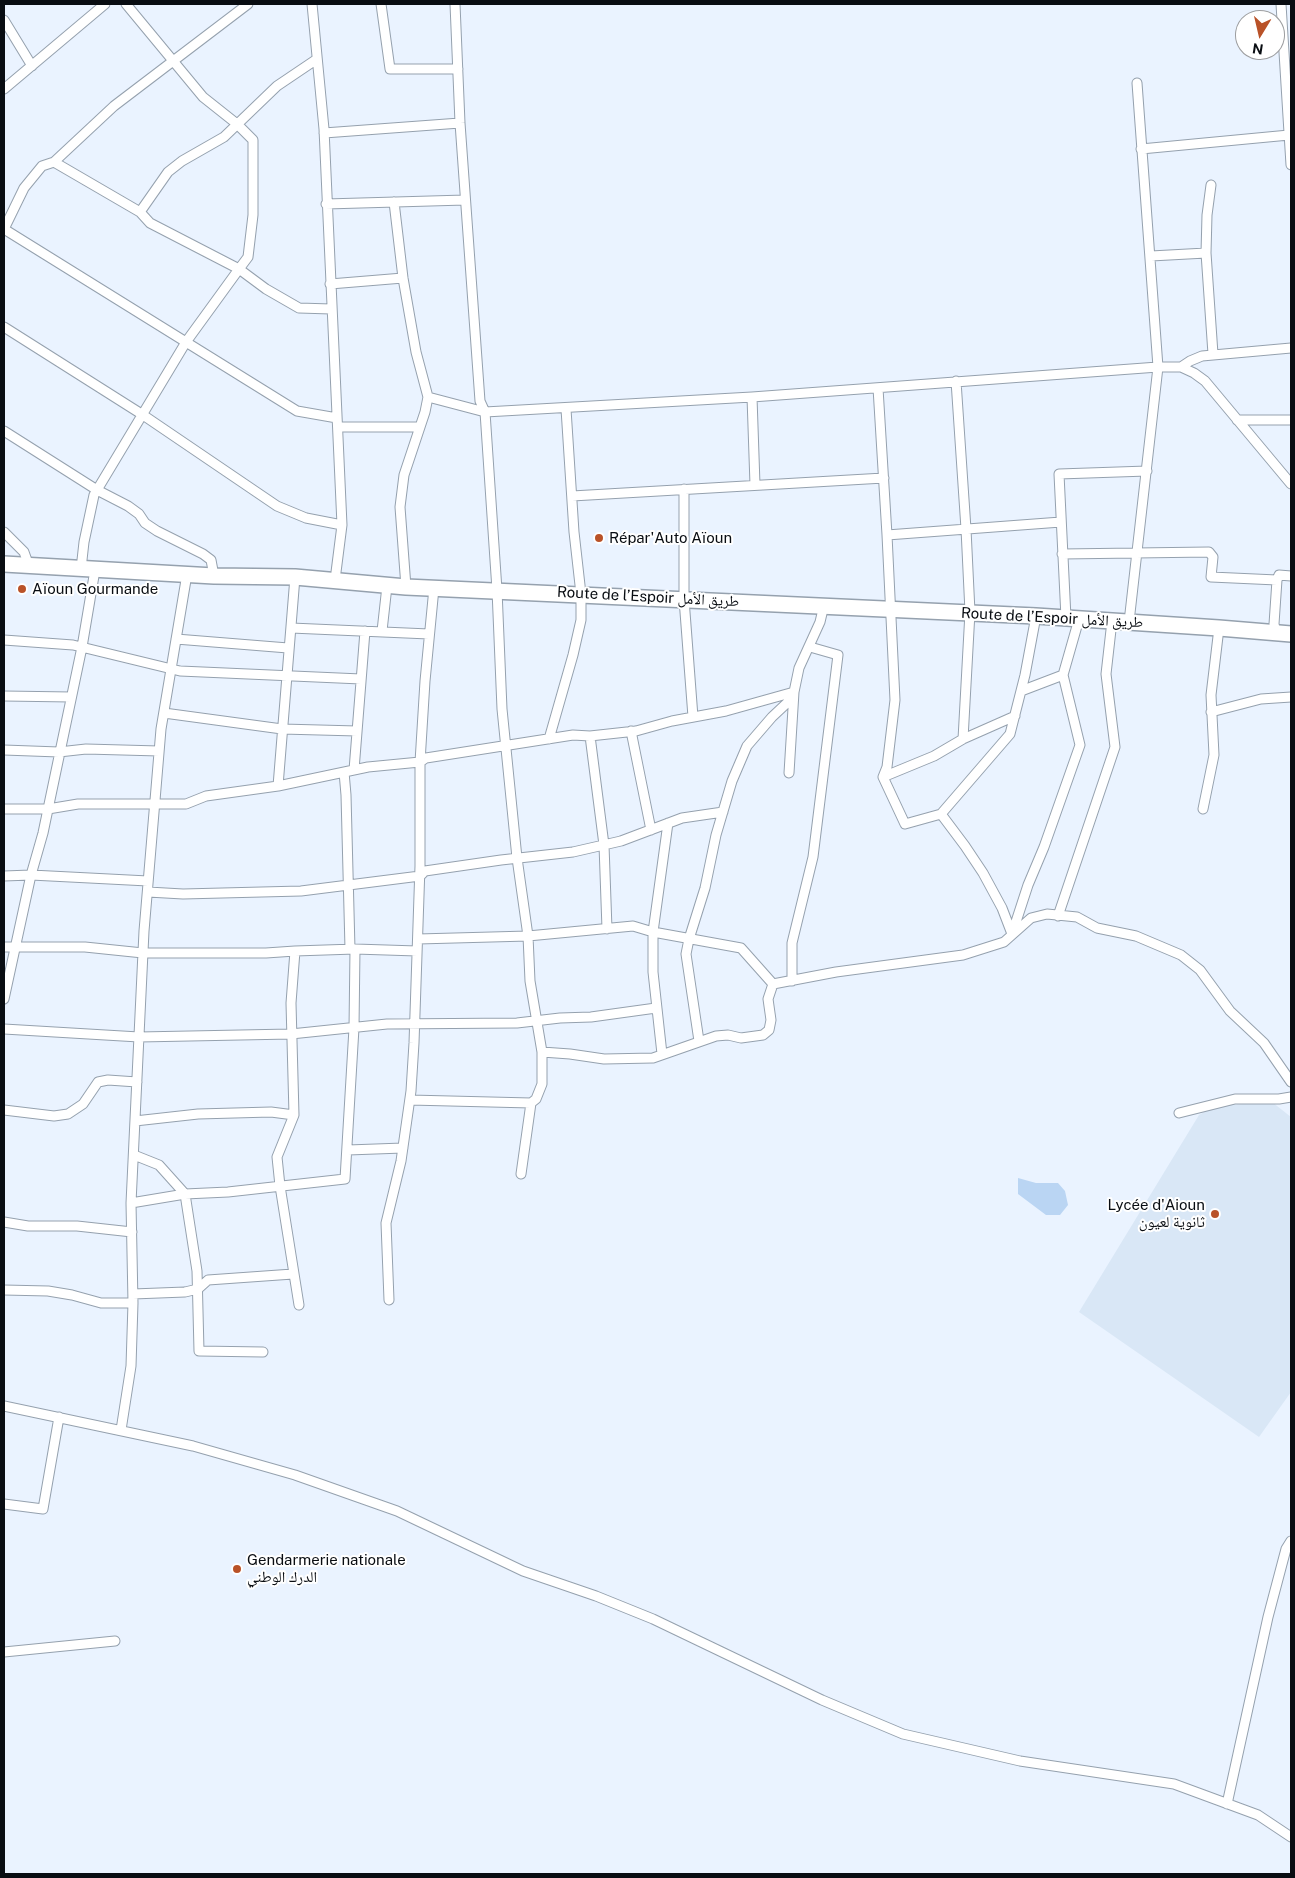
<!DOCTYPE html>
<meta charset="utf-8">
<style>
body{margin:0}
#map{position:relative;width:1295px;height:1878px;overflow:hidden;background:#eaf3ff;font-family:"Public Sans",sans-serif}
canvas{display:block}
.frame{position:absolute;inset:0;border:5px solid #090d12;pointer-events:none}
.north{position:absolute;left:1235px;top:10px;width:50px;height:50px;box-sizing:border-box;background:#fff;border:1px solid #9d9ea0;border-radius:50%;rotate:189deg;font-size:14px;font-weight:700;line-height:20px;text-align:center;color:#090d12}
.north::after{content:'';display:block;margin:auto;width:18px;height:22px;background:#b95228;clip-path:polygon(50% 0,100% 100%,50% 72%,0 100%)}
</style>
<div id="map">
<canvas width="1295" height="1878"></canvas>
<div class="frame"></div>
<div class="north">N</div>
</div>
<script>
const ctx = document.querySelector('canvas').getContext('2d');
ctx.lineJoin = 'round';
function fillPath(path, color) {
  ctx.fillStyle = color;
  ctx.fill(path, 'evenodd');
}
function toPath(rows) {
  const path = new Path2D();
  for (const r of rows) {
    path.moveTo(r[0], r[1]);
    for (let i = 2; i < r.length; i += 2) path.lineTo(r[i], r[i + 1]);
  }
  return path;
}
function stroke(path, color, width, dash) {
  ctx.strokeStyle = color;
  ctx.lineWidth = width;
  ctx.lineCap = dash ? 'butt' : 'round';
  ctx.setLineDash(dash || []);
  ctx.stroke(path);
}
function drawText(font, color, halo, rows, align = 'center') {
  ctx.font = font + ' "Public Sans","Noto Naskh Arabic",sans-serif';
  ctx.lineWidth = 4;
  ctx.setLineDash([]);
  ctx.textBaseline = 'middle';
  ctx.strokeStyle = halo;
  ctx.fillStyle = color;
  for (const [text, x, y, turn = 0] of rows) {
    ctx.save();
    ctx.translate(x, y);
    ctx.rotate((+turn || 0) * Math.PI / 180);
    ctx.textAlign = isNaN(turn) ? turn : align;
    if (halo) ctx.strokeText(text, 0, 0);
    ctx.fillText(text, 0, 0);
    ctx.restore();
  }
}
fillPath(toPath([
 [1272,1102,1291,1117,1291,1392,1259,1437,1079,1312,1199,1115,1214,1106]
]), '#d9e7f6');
fillPath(toPath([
 [1018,1178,1036,1183,1058,1183,1065,1191,1068,1205,1060,1215,1046,1215,1018,1194]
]), '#bad5f3');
const street = toPath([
 [248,4,114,106,54,162,42,166,24,188,4,229,297,411,337,418],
 [312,4,324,129,342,525,335,580],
 [381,4,390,69,458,69],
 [455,4,460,123,480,401,485,412,497,590,502,709,517,858,528,936,530,981,542,1052,542,1084,536,1099,531,1103,521,1174],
 [1281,4,1291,165],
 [4,20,32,66],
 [4,89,105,4],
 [324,133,460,123],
 [1141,149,1289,135],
 [54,162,140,212,150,223,239,269,248,257,253,215,253,140,237,124,203,97,126,4],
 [1211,185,1207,215,1206,253,1213,354],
 [394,202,403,278,416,352,428,397],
 [326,204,465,200],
 [140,212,168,172,182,161,224,137,277,86,317,59],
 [1151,256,1206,253],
 [330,284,403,278],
 [4,327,143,415,277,506,306,518,342,525],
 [1181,367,1190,361,1202,356,1291,348],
 [956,381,966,529,970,612,963,739],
 [878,388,887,535,895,700,887,767,883,777,905,824,941,814,1010,734,1025,675,1036,616],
 [752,397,755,485],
 [1237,420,1291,420],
 [338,427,420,427],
 [4,431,97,490,128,506,139,514,145,523,157,531,203,554,211,560,214,576],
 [684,489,684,599,693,717],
 [572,496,884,478],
 [4,532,24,552,29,566],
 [887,535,1061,522],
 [1062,554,1209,552,1213,557,1211,577,1277,580,1279,575,1291,576],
 [81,569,84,542,94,495,186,342,239,269,266,289,299,308,331,309],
 [406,587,400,507,404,475,425,412,428,397,485,412,752,397,1158,367,1181,367,1194,373,1205,381,1291,484],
 [1066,618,1059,474,1147,471],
 [1129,622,1158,367,1137,83],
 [291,628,429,634],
 [382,631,387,586],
 [1276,633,1274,624,1277,580],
 [176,639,288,648],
 [4,640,73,645,180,671,361,679],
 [1021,691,1063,675],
 [4,696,71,697],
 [1211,712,1261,699,1291,697],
 [164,713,282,729,357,731],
 [631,731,651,830],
 [590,736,604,845,607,929],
 [549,739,573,655,581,620,581,594,574,532,566,409],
 [4,750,59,752,86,749,159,751],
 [354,770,365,631],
 [344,772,346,795,350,949],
 [789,773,794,692,799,668,820,622,824,605],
 [883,777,934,756,963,739,1015,716],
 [278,786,295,577],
 [4,809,48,809,78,804,186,804,206,796,278,786,368,767,420,762,426,758,573,735,590,736,636,731,672,721,726,711,794,692],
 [1203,809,1214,755,1211,695,1219,628],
 [941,814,965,846,983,873,1002,908,1012,934],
 [4,876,31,875,148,881],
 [148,892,183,894,301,891,420,876,425,871,501,860,573,852,621,841,682,818,723,812],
 [1058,916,1115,747,1106,674,1112,621],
 [1012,934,1028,885,1044,847,1080,745,1063,675,1079,619],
 [418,939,528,936,633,926,653,932,741,948,773,984],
 [4,947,85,947,143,953,266,953,295,951,355,949,417,951],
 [295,951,291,1003,294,1115,277,1157,280,1186,299,1305],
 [792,981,792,943,813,857,838,655,810,647],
 [4,999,31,875,43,833,82,647,95,570],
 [4,1029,139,1037,291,1034,387,1024,517,1023,560,1018,591,1017,656,1008],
 [699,1041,686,954,689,939,705,888,716,835,732,781,747,746,772,717,788,702,794,692],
 [542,1052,570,1054,604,1059,653,1058,716,1036,728,1035,741,1038,763,1035,769,1030,771,1020,768,999,773,984,836,972,963,955,1004,942,1031,918,1047,914,1077,917,1097,928,1136,936,1181,955,1200,970,1230,1011,1264,1043,1291,1082],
 [662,1054,653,972,653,932,668,823],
 [410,1100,531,1103],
 [4,1110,54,1116,68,1114,83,1104,98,1082,108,1080,137,1082],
 [1179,1113,1235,1099,1279,1099,1291,1097],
 [135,1121,198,1114,271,1112,294,1115],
 [348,1150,403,1148],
 [134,1155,159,1165,185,1194,197,1271,199,1351,263,1352],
 [131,1203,185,1194,228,1192,345,1179,354,1028,355,949],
 [4,1222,28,1226,77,1226,132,1232],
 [4,1290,48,1291,72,1295,101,1303,133,1303],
 [133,1294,185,1292,198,1289,208,1280,293,1274],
 [389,1300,386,1223,401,1161,411,1091,414,1043,420,866,420,762,425,681,434,588],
 [4,1406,193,1446,295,1475,397,1511,523,1571,596,1596,653,1619,822,1700,903,1734,1020,1761,1174,1784,1258,1815,1291,1837],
 [121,1430,131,1366,133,1303,131,1203,144,931,161,729,187,574],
 [4,1504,43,1509,59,1417],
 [4,1652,115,1641],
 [1227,1804,1268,1617,1286,1549,1291,1541]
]);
const highway = toPath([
 [4,564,214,576,295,577,406,587,1036,616,1219,628,1291,634]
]);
stroke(street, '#95a1ae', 11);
stroke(highway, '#95a1ae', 18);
stroke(street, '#fff', 9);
stroke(highway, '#fff', 15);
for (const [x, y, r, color] of [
 [599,538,5,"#b95228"],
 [22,589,5,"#b95228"],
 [1215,1214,5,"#b95228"],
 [237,1569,5,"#b95228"]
]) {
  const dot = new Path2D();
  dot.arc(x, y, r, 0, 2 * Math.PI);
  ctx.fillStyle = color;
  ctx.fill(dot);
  stroke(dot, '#fff', 2);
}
drawText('15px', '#090d12', '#fff', [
 ["Répar'Auto Aïoun",609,538],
 ["Aïoun Gourmande",32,589],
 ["Lycée d'Aioun",1205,1205,"right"],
 ["ثانوية لعيون",1205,1222,"right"],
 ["Gendarmerie nationale",247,1560],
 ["الدرك الوطني",247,1577]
], 'left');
drawText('15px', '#090d12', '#fff', [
 ["Route de l’Espoir طريق الأمل",648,597,3],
 ["Route de l’Espoir طريق الأمل",1052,618,3]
]);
</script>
